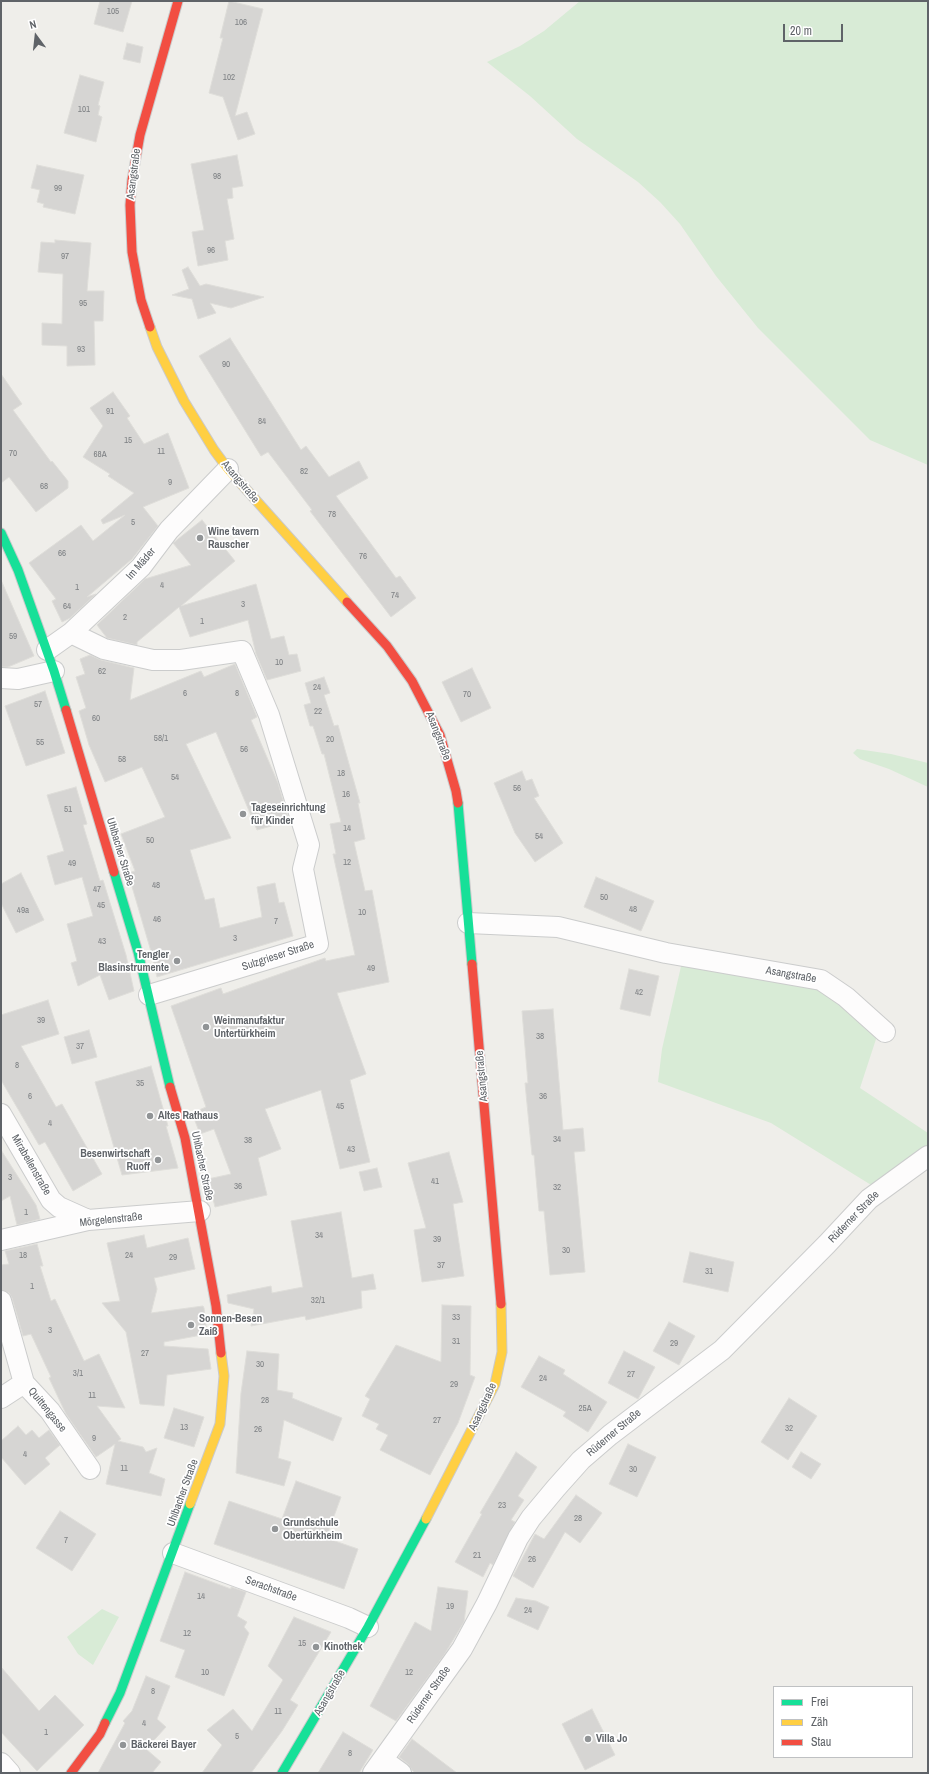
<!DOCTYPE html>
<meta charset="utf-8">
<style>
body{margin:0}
#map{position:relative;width:929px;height:1774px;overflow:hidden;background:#efeeea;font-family:"Archivo Narrow",sans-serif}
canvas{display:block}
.frame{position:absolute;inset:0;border:2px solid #5f6368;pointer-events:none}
.legend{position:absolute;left:773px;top:1686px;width:140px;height:72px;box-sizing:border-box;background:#fff;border:1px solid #bfc1c3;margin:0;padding:5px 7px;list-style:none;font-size:12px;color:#5f6368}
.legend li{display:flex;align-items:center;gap:8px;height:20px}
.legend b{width:20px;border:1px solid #bfc1c3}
.north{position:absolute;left:16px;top:16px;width:40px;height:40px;-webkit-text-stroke:3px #fff;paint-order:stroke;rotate:345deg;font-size:11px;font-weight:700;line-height:16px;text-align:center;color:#5f6368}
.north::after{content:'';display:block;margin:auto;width:14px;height:18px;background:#5f6368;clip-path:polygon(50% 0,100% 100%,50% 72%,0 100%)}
.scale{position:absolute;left:783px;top:24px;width:60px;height:18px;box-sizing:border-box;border:2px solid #5f6368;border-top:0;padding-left:5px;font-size:12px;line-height:14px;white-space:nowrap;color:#5f6368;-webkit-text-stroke:3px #fff;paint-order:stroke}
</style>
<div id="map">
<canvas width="929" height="1774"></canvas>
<div class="frame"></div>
<ul class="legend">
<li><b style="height:5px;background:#16e098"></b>Frei</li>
<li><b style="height:5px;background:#ffcf43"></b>Zäh</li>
<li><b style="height:5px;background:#f24e42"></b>Stau</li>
</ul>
<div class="north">N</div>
<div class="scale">20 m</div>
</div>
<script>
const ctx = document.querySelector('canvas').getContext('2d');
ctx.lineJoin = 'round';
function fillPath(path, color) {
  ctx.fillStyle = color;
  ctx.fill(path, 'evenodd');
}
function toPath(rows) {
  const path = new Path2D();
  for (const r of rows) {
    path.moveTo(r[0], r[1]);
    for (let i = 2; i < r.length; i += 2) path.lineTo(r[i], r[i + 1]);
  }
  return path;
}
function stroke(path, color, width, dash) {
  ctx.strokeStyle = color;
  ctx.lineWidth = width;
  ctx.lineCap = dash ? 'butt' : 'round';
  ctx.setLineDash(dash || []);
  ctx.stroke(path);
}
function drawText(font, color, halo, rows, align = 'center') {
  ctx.font = font + ' "Archivo Narrow",sans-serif';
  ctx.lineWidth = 3.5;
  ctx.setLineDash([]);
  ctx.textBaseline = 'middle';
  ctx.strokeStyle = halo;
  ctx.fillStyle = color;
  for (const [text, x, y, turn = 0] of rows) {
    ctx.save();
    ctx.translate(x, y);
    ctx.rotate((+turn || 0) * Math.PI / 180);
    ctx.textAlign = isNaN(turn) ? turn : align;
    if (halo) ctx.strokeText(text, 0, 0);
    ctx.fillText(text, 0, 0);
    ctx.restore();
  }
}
fillPath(toPath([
 [580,1,928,1,928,465,870,440,758,328,716,276,680,224,660,202,638,182,577,139,530,96,487,62,520,46,544,31],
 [857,749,891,754,928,763,928,787,889,769,860,759,853,753],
 [682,962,818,984,878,1033,860,1088,928,1133,928,1151,876,1188,771,1123,658,1082,662,1049],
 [102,1609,119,1617,93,1665,78,1654,67,1637]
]), '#d8ebd6');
const building = toPath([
 [100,1,132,1,123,32,94,24,100,1],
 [229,1,263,9,235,116,247,112,255,134,238,140,223,97,209,93,223,38,220,38,229,1],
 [127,43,143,47,140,63,123,59,127,43],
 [80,75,104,82,98,105,100,106,98,115,102,117,96,142,64,133,80,75],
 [237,155,243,186,232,188,233,198,227,199,234,239,225,241,228,260,198,266,192,232,204,230,191,164,237,155],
 [37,165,84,175,75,214,43,207,44,204,37,202,40,190,31,188,37,165],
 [55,240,91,243,87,291,104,291,103,321,94,321,95,365,67,366,67,346,42,345,42,323,62,324,63,274,38,272,41,242,55,243,55,240],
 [188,267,200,286,206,284,264,297,231,308,210,303,216,313,198,319,192,299,172,295,189,289,182,270,188,267],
 [230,338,301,450,306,446,329,477,359,461,368,478,336,496,396,578,400,576,416,598,391,617,310,511,312,510,268,452,261,456,199,356,230,338],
 [1,374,22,404,13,410,51,462,52,461,68,481,68,488,36,512,9,477,1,483,1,374],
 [113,392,130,416,127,418,144,444,168,433,189,488,143,507,158,526,132,559,87,597,96,594,70,618,62,622,52,601,56,599,29,563,81,525,93,541,125,515,103,524,101,520,134,493,108,476,110,474,83,457,103,426,90,408,113,392],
 [202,520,235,561,181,606,256,584,271,639,284,636,289,655,297,654,301,671,267,680,256,654,248,620,190,637,179,607,137,642,137,645,107,638,97,625,145,579,191,565,173,543,202,520],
 [1,580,34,656,8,667,1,667,1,580],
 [90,655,101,660,134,668,130,700,201,671,204,677,235,664,257,717,251,720,278,783,289,821,257,830,216,732,186,744,231,838,190,850,205,900,214,898,220,928,262,917,257,887,275,883,279,903,284,902,293,936,157,977,150,948,128,873,135,871,121,834,165,817,142,767,105,782,89,745,79,711,86,708,76,677,85,674,80,659,90,655],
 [472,668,491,708,461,722,442,682,472,668],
 [324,677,330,693,324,695,334,726,338,725,360,803,358,803,365,839,354,842,365,891,372,890,389,982,337,993,366,1074,350,1080,370,1162,340,1169,321,1090,265,1109,281,1149,258,1158,267,1195,215,1207,208,1179,231,1174,214,1129,200,1134,192,1113,206,1107,171,1006,221,988,223,994,325,958,326,961,355,955,333,854,336,854,330,824,341,822,324,754,322,754,313,726,310,726,304,705,311,703,305,683,324,677],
 [45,691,65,753,26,766,5,706,45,691],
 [522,771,526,781,532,779,539,796,534,798,563,843,535,862,515,833,494,783,522,771],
 [76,787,87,824,83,825,100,881,103,880,126,955,134,991,109,1000,100,975,78,986,71,963,77,961,67,924,93,916,82,877,55,885,47,856,64,851,47,795,76,787],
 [21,873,44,920,16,933,1,903,1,884,21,873],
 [596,877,654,901,641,931,584,907,596,877],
 [629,969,659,976,650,1016,620,1009,629,969],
 [48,1000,59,1034,21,1046,56,1107,62,1104,102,1174,73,1191,45,1142,39,1145,1,1080,1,1015,48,1000],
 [553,1009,563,1130,583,1128,585,1151,574,1152,585,1272,550,1275,544,1211,539,1211,534,1155,532,1155,525,1083,528,1083,522,1011,553,1009],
 [89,1030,97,1057,72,1064,64,1037,89,1030],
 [151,1066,168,1126,166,1126,178,1168,122,1175,95,1082,151,1066],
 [1,1150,36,1205,40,1219,17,1225,10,1196,1,1201,1,1150],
 [449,1152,463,1202,453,1204,464,1276,422,1282,414,1230,426,1228,408,1163,449,1152],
 [377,1168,382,1187,364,1191,359,1172,377,1168],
 [341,1212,352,1278,373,1274,376,1289,361,1291,362,1308,306,1320,305,1316,251,1326,254,1309,228,1303,227,1295,271,1286,272,1293,303,1287,291,1221,341,1212],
 [144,1235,147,1248,188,1238,195,1269,154,1278,157,1289,151,1313,203,1306,204,1308,207,1334,164,1342,164,1346,208,1349,211,1369,167,1375,164,1406,140,1404,126,1332,102,1303,120,1301,107,1243,144,1235],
 [37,1244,43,1266,40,1266,51,1301,55,1299,84,1361,99,1354,125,1408,97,1406,121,1439,118,1441,143,1447,146,1452,157,1448,149,1473,165,1479,161,1496,106,1484,115,1444,96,1457,66,1414,49,1378,51,1377,31,1334,23,1336,12,1298,9,1293,1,1290,1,1265,9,1264,5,1251,37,1244],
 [690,1252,734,1262,728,1292,683,1282,690,1252],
 [442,1305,471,1306,470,1375,475,1377,458,1423,430,1475,380,1450,388,1435,376,1429,379,1424,362,1416,370,1399,365,1396,396,1345,441,1362,442,1305],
 [669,1322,695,1336,679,1365,653,1351,669,1322],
 [247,1351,279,1354,277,1390,293,1393,292,1398,342,1418,333,1441,284,1420,278,1458,291,1462,284,1486,236,1473,241,1393,247,1351],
 [624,1351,655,1367,638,1399,608,1383,624,1351],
 [539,1356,565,1370,563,1374,607,1402,588,1432,563,1416,566,1412,521,1387,539,1356],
 [789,1398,817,1416,788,1460,761,1442,789,1398],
 [174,1408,204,1417,194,1447,164,1438,174,1408],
 [18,1426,26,1435,32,1430,39,1438,49,1430,60,1445,45,1458,50,1464,25,1485,1,1457,1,1441,18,1426],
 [628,1444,656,1457,637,1497,609,1484,628,1444],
 [516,1452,537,1467,518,1496,524,1500,511,1520,515,1522,493,1565,490,1563,483,1577,455,1562,482,1514,480,1513,516,1452],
 [801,1452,821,1464,811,1479,792,1467,801,1452],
 [296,1481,341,1497,326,1538,358,1549,344,1589,214,1544,229,1501,282,1519,296,1481],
 [576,1495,602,1513,580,1543,565,1532,533,1588,513,1576,535,1534,544,1539,576,1495],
 [60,1511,96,1534,72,1571,36,1548,60,1511],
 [185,1572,231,1589,231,1587,246,1592,237,1616,247,1622,244,1627,249,1633,224,1696,175,1677,185,1650,160,1641,185,1572],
 [438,1587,468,1591,464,1622,444,1655,396,1721,370,1706,415,1622,431,1631,438,1587],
 [516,1598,536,1601,549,1607,538,1630,507,1616,516,1598],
 [294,1617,331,1632,290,1700,298,1705,282,1731,251,1773,202,1773,222,1745,207,1730,233,1709,252,1731,283,1680,268,1666,294,1617],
 [1,1667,39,1711,55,1695,84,1725,37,1771,1,1732,1,1667],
 [146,1676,170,1686,157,1719,166,1727,146,1749,161,1762,152,1773,98,1773,125,1723,123,1721,132,1711,146,1676],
 [592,1709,615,1755,585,1770,562,1724,592,1709],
 [343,1732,373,1750,359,1773,318,1773,343,1732],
 [412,1739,457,1773,415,1773,412,1770,408,1764,399,1757,412,1739]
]);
fillPath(building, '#d6d5d3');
stroke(building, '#deddd9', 1);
const street = toPath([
 [71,633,104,649,153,660,181,660,242,651,269,715,309,845,303,869,318,944,149,995],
 [47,650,71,633,141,567,169,530,228,469],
 [1,678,18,679,54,671],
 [468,923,558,927,666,953,821,980,846,997,885,1032],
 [1,1114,51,1200,59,1207,88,1220],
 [1,1240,88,1220,200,1211],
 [1,1301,24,1383,50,1411,90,1469],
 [1,1398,24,1383],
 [173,1553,349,1618,368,1627],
 [383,1760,401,1773],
 [1,1763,10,1773],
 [373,1773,462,1649,487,1603,518,1538,531,1518,556,1488,581,1460,610,1435,722,1350,827,1244,869,1199,928,1156]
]);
const fast = toPath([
 [1,533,18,570,54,671,66,710],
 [458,803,472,964],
 [114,872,138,952,170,1087],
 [105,1723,120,1693,190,1504],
 [282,1773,368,1627,426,1519]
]);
const slow = toPath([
 [150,327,157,347,184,401,214,450,228,469,347,602],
 [190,1504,220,1424,224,1376,221,1353],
 [426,1519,495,1384,502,1352,501,1304]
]);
const jam = toPath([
 [150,327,141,300,132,252,130,205,132,180,140,135,178,1],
 [347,602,387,646,412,681,440,735,456,791,458,803],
 [66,710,114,872],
 [472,964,501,1304],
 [170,1087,185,1138,216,1306,221,1353],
 [71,1773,100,1734,105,1723]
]);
stroke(street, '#cbcccc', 22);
stroke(fast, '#cacacb', 11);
stroke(slow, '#cacacb', 11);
stroke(jam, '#cacacb', 11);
stroke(street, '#fdfcfc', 20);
stroke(fast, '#16e098', 9);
stroke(slow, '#ffcf43', 9);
stroke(jam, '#f24e42', 9);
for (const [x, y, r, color] of [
 [200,538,4,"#919496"],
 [243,814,4,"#919496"],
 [177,961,4,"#919496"],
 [206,1027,4,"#919496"],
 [150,1116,4,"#919496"],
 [158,1160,4,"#919496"],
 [191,1325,4,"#919496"],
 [275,1529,4,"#919496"],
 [316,1647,4,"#919496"],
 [588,1739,4,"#919496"],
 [123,1745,4,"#919496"]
]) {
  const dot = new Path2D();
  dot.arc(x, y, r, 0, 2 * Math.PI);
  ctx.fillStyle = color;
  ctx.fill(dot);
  stroke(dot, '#fff', 1.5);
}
drawText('9px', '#7e8184', null, [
 ["105",113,12],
 ["106",241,23],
 ["102",229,78],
 ["101",84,110],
 ["98",217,177],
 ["99",58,189],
 ["96",211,251],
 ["97",65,257],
 ["95",83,304],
 ["93",81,350],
 ["90",226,365],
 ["91",110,412],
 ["84",262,422],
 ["15",128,441],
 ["11",161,452],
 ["70",13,454],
 ["68A",100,455],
 ["82",304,472],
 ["9",170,483],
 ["68",44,487],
 ["78",332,515],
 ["5",133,523],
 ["66",62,554],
 ["76",363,557],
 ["4",162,586],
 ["1",77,588],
 ["74",395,596],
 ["3",243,605],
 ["64",67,607],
 ["2",125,618],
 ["1",202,622],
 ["59",13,637],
 ["10",279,663],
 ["62",102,672],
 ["24",317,688],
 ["6",185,694],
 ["8",237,694],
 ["70",467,695],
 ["57",38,705],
 ["22",318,712],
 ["60",96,719],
 ["58/1",161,739],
 ["20",330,740],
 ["55",40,743],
 ["56",244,750],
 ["58",122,760],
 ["18",341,774],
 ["54",175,778],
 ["56",517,789],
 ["16",346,795],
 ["51",68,810],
 ["14",347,829],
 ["54",539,837],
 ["50",150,841],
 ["12",347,863],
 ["49",72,864],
 ["48",156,886],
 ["47",97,890],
 ["50",604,898],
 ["45",101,906],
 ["48",633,910],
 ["49a",23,911],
 ["10",362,913],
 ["46",157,920],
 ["7",276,922],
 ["3",235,939],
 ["43",102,942],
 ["49",371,969],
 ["42",639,993],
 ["39",41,1021],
 ["38",540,1037],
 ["37",80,1047],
 ["8",17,1066],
 ["35",140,1084],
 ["6",30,1097],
 ["36",543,1097],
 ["45",340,1107],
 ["4",50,1124],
 ["34",557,1140],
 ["38",248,1141],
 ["43",351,1150],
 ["3",10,1178],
 ["41",435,1182],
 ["36",238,1187],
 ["32",557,1188],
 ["1",26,1213],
 ["34",319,1236],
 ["39",437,1240],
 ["30",566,1251],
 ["18",23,1256],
 ["24",129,1256],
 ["29",173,1258],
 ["37",441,1266],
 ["31",709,1272],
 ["1",32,1287],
 ["32/1",318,1301],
 ["33",456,1318],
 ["3",50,1331],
 ["31",456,1342],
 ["29",674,1344],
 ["27",145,1354],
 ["30",260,1365],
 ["3/1",78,1374],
 ["27",631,1375],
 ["24",543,1379],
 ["29",454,1385],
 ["11",92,1396],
 ["28",265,1401],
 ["25A",585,1409],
 ["27",437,1421],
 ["13",184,1428],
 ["32",789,1429],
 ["26",258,1430],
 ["9",94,1439],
 ["4",25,1455],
 ["11",124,1469],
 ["30",633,1470],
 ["23",502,1506],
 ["28",578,1519],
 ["7",66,1541],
 ["21",477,1556],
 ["26",532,1560],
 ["14",201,1597],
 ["19",450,1607],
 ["24",528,1611],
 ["12",187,1634],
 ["15",302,1644],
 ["10",205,1673],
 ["12",409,1673],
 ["8",153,1692],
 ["11",278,1712],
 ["4",144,1724],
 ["1",46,1733],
 ["5",237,1737],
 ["8",350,1754]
]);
drawText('11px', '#5f6368', '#fff', [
 ["Asangstraße",134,174,-83],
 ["Asangstraße",240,482,50],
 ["Im Mäder",141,564,-49],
 ["Asangstraße",438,736,69],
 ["Uhlbacher Straße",120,852,73],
 ["Sulzgrieser Straße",278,956,-18],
 ["Asangstraße",791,975,10],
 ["Asangstraße",482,1076,-95],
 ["Mirabellenstraße",31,1165,60],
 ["Uhlbacher Straße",202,1166,78],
 ["Rüderner Straße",854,1217,-46],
 ["Mörgelenstraße",111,1220,-6],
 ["Asangstraße",483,1407,-65],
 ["Quittengasse",47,1410,51],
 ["Rüderner Straße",614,1433,-40],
 ["Uhlbacher Straße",183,1493,-70],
 ["Serachstraße",271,1589,20],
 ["Asangstraße",330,1693,-60],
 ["Rüderner Straße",429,1695,-55]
]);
drawText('bold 11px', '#5f6368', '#fff', [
 ["Wine tavern",208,532],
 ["Rauscher",208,545],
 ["Tageseinrichtung",251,808],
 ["für Kinder",251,821],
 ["Tengler",169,955,"right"],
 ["Blasinstrumente",169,968,"right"],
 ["Weinmanufaktur",214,1021],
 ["Untertürkheim",214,1034],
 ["Altes Rathaus",158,1116],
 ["Besenwirtschaft",150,1154,"right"],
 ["Ruoff",150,1167,"right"],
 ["Sonnen-Besen",199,1319],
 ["Zaiß",199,1332],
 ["Grundschule",283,1523],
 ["Obertürkheim",283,1536],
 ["Kinothek",324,1647],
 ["Villa Jo",596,1739],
 ["Bäckerei Bayer",131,1745]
], 'left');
</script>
